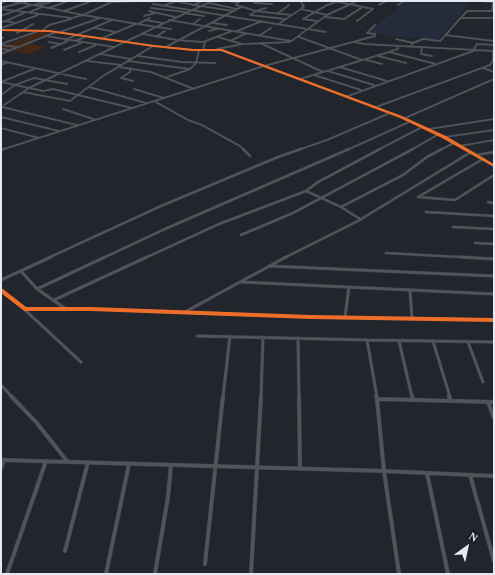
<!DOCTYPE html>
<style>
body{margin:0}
#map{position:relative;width:495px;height:575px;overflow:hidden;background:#22252c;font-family:"Times New Roman",serif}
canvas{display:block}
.frame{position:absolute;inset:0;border:2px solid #e5eaf2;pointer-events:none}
.north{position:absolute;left:447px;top:527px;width:40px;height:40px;-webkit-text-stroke:3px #141a26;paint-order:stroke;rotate:33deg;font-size:11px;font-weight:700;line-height:16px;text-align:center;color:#e5eaf2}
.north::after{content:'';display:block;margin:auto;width:14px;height:18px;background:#e5eaf2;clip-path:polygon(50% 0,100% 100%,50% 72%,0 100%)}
</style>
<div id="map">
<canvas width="495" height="575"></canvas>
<div class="frame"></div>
<div class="north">N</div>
</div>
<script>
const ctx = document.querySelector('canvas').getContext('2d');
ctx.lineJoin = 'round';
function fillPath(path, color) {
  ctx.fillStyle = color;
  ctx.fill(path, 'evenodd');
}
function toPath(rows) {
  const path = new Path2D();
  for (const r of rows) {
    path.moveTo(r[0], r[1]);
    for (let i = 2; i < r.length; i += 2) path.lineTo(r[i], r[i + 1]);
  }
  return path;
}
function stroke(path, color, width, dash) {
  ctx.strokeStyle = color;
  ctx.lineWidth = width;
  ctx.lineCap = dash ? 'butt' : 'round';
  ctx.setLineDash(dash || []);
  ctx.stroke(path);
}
fillPath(toPath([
 [406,1,472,1,437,41,415,37,411,38,368,33]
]), '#242c3c');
fillPath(toPath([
 [43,31,42,32,55,33,10,50,1,47],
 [30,44,46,47,28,54,12,50]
]), '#422717');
const minorFar3 = toPath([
 [11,1,49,8,68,1],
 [175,1,194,5],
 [229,1,238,3],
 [240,1,236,5,256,11,291,15],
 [256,1,254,3,272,4],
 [273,1,283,1],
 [300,1,304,6,301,9,327,15,357,1],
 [334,1,373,9,357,21],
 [481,1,493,2,492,11],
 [112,2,138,1],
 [1,3,6,1],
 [23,3,29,1],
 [209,3,237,9],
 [153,4,326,32],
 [34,5,45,1],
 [165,5,177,1],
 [379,5,386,1],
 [398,5,404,1],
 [38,6,53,1],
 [201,6,233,11],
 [201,6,194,5,202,1],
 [1,8,20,3],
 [151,8,185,12],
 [266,8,256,11,250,15,285,19],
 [1,9,72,18,83,15,49,8],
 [64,11,92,1],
 [149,11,175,17],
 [30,12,42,7],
 [184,13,204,16],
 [277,14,289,5],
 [1,16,31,5],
 [144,16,156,13],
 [326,17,344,19,361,8],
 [461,18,494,18],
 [145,20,163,23],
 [169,20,291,41],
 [317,21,303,19,327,5,336,2],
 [1,22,6,21],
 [16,23,38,15],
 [213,23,227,25],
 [280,23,301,9],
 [138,24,150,18],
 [193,24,200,19],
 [156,27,212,1],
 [157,27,171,29],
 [1,28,16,23,6,21,26,12],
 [95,28,115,32],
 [1,30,49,31,154,46,193,50,221,50,401,117,444,137,466,150],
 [43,30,49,25,71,19],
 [209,31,217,29],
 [237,31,262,21],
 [60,32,100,18],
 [17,33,33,24],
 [143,34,177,40,203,42,232,31],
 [260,35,271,28],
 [445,35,494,41],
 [46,36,114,47],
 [157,36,165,31],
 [1,37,3,38],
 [218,37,242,44],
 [299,37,362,60],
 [100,39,136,24],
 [396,39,413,43],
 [65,40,112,20],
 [232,40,245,34],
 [75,41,85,37],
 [49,42,60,44],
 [354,42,364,44,475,50],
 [260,43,323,72],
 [1,44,39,31],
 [1,45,16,47],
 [398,46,398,49,389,52,436,64],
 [411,46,413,43,423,39,440,41,467,11,494,11],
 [166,47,241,7],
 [422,47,421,54,432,56],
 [51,48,68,41],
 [1,49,8,50],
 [217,49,243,44,290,42,327,15],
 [474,49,477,44,494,45],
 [64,50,81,43],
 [203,50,205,42],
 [79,52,96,45],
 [1,54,56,32],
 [100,54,131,59],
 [138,56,182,62,215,63],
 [378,56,406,63],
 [366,60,382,64],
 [1,61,86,79],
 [87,61,122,65],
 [128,61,190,69],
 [1,65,6,63],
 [119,67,151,72,194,89],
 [340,67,387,81],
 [131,68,130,72,121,78,133,81],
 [483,68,494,72],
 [328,71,374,85],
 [314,75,361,90],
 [167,77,190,69,196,63,199,50],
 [300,79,389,52],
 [1,82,34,69],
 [1,82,29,88],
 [89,87,146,103],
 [30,88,43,91,53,89,132,108],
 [134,89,164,98],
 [23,92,70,101,103,76,153,46],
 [1,95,15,85,34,78,67,84],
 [348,96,476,50,494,51],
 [154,101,188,120,202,125,240,146,244,150],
 [4,105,29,88,156,27,83,15,112,2,102,1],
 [2,107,77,125],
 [376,107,490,65,493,60,493,51],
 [63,109,96,120],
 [1,117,59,131],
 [405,118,494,79],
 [1,128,39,138],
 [429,129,494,119],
 [445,137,494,130],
 [460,146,494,140],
 [1,150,264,66,375,36,375,34,367,33,375,25],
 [298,150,327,140,390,113],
 [347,150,409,122],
 [378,150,422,127],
 [411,150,439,134],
 [440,150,454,143]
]);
const minorFar2 = toPath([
 [243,149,250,156],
 [465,149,494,166],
 [1,150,4,149],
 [476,155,494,152],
 [483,159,418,197,455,200,494,175],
 [488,202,494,203],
 [341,207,306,191,318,182,380,149],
 [426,212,494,216],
 [360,219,341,207,403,175,427,157,442,149],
 [453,227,494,229],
 [241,235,293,213,413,149],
 [475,243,494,244],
 [386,253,478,258],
 [48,258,161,206,278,157,301,149],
 [103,258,165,229,349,149],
 [145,258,219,224,306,191],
 [284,258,358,221,471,152]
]);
const minorFar1 = toPath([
 [460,257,494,259],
 [269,266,494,276],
 [21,271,37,289,66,309],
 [1,280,51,257],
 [241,282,494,294],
 [37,289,105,257],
 [1,290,25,309,91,309,311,317,494,320],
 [410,290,412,318],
 [54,300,147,257],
 [25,310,81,362],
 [185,312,286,257],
 [345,317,349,287],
 [197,336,367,340,377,397],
 [298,338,299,397],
 [367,340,494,342],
 [399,341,412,397],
 [433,341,450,397],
 [468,342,483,382],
 [1,385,12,397],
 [223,397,230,336],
 [261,397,263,337]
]);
const minor = toPath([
 [11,396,36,422,67,461],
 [299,396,300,468],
 [376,396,377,399],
 [412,396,413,400],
 [449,396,451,401],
 [488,402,494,418],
 [1,460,384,471,494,476],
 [1,468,4,460],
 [427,473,448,574],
 [470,475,494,561],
 [65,551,88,462],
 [205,564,223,396],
 [7,574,46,461],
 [106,574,129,464],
 [155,574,168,497,171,465],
 [251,574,261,396],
 [399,574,384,471,377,399,494,402]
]);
stroke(minorFar3, '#3e4147', 2);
stroke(minorFar2, '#3e4147', 3);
stroke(minorFar1, '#3e4147', 3.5);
stroke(minor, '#3e4147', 4.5);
stroke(minorFar3, '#51545a', 1.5);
stroke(minorFar2, '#51545a', 2);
stroke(minorFar1, '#51545a', 2.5);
stroke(minor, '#51545a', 3.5);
fillPath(toPath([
 [1,29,49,30,154,45,193,49,222,49,402,116,446,136,494,164,494,167,442,138,400,118,221,51,193,51,154,47,49,32,1,31,1,29],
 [1,288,3,289,26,307,91,307,311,315,494,318,494,322,311,319,91,311,25,311,23,310,1,293,1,288]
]), '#ee6e29');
</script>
